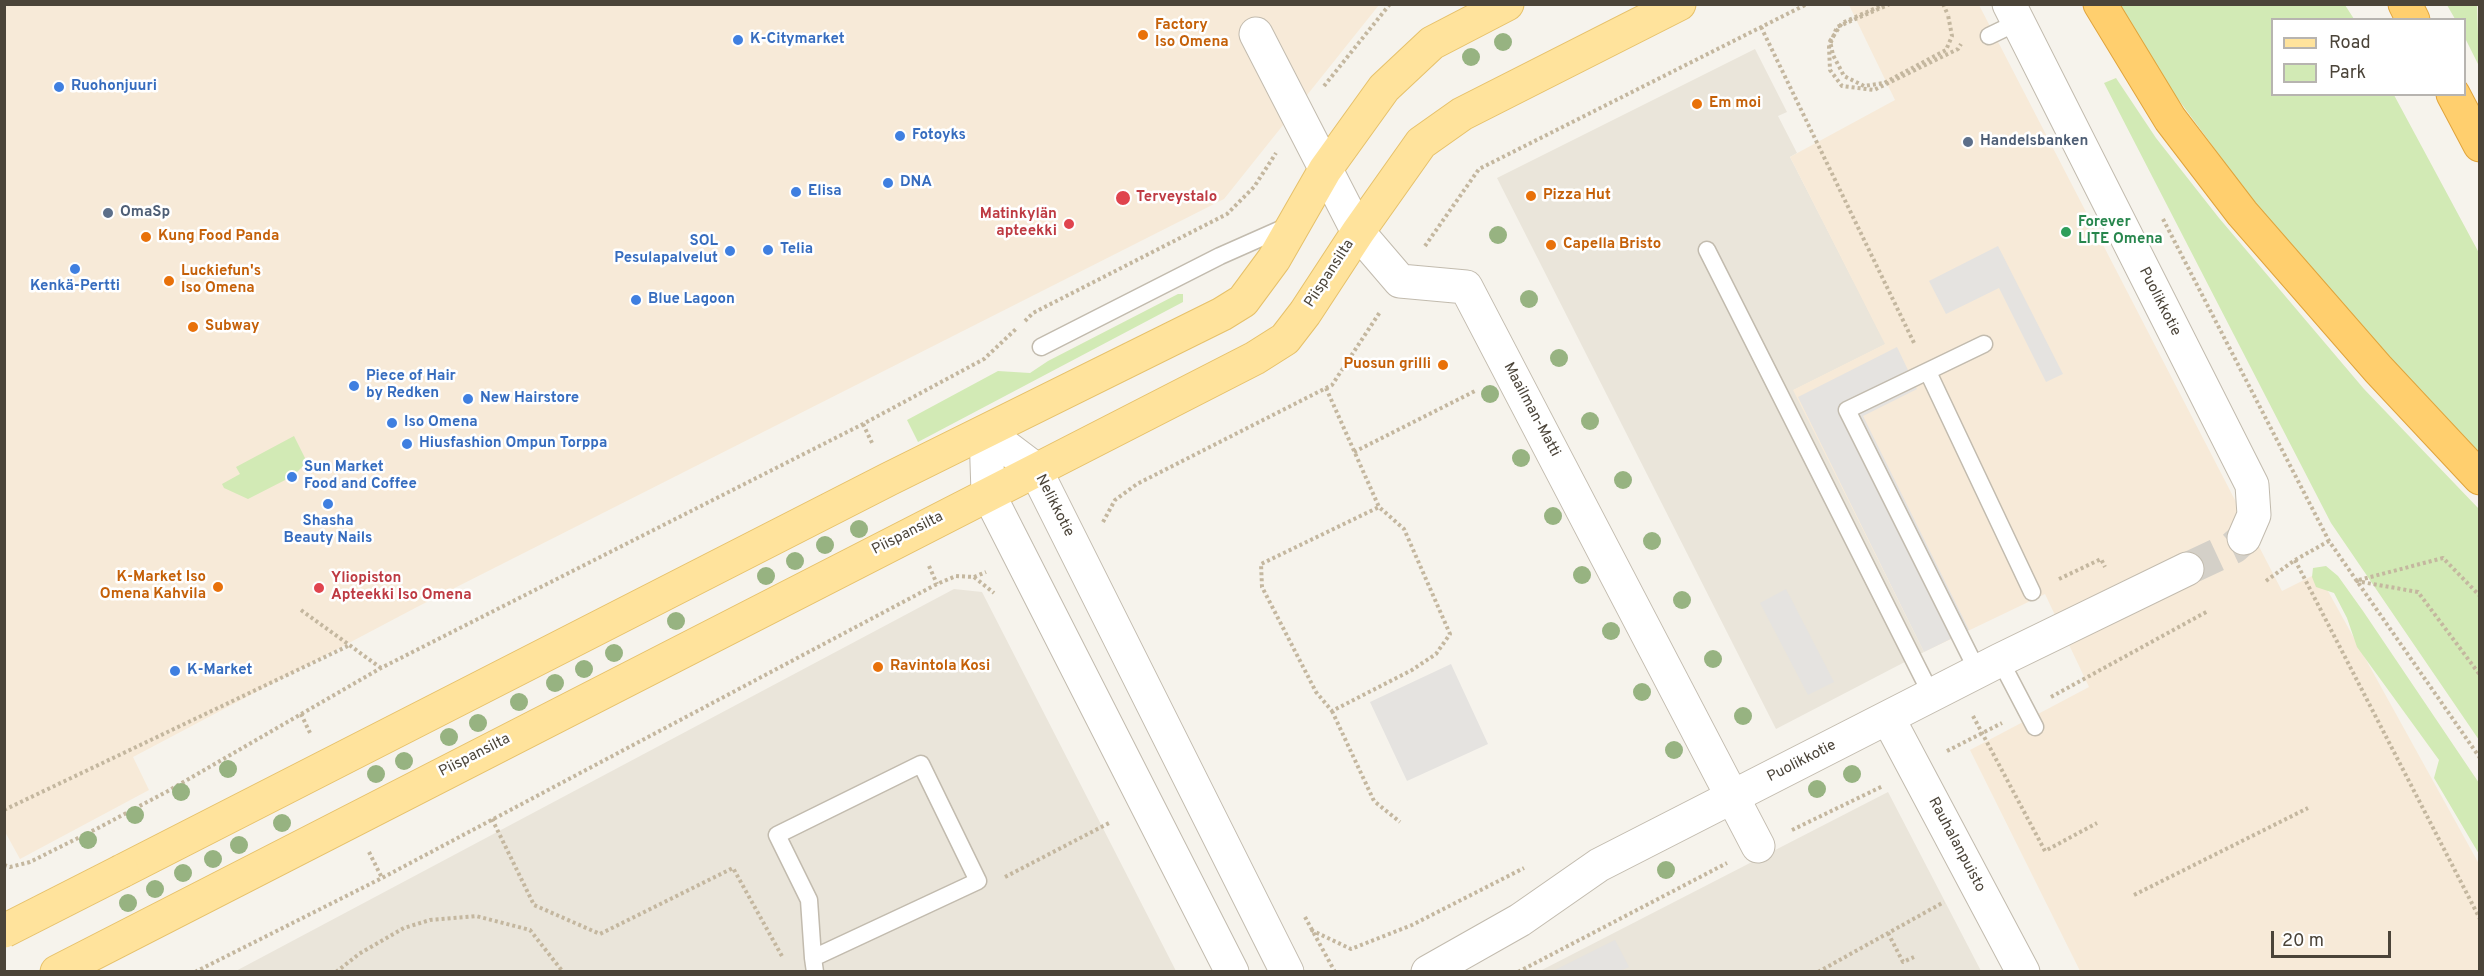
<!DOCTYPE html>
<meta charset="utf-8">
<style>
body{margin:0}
#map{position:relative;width:2484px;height:976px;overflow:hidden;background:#f6f3ec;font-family:Overpass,sans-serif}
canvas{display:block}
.frame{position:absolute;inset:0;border:6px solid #4b4439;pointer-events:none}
.legend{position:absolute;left:2271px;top:18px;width:195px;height:78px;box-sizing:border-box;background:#fff;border:2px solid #b7b4b0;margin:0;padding:8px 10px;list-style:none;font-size:18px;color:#4b4439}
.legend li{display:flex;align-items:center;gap:12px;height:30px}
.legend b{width:30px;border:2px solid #b7b4b0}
.scale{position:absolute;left:2271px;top:931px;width:120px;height:27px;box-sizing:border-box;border:3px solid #4b4439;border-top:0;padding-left:8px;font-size:18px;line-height:21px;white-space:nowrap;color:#4b4439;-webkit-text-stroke:4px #fff;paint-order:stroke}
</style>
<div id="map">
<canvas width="2484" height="976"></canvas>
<div class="frame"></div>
<ul class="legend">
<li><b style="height:8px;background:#ffe39c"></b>Road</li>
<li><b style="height:16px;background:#d2eab5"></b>Park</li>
</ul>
<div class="scale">20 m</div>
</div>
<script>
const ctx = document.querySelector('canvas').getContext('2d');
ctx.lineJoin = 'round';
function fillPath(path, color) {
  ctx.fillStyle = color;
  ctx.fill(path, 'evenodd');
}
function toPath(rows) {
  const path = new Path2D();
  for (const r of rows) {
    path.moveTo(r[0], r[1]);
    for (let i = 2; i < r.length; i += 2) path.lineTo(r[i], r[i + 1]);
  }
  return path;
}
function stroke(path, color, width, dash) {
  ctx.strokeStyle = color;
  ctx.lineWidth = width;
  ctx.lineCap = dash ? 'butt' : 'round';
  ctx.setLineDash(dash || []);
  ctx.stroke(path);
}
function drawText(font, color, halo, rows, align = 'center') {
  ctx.font = font + ' Overpass,sans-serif';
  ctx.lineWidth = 5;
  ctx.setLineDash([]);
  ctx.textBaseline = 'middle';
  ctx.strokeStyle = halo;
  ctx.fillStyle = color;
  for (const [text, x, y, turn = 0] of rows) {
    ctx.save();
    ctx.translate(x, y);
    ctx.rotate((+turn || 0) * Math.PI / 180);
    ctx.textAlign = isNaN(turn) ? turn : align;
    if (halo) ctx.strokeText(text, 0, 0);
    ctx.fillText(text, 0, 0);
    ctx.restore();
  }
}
fillPath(toPath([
 [1755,49,1787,112,1778,116,1797,153,1790,157,1886,344,1794,390,1924,652,1776,729,1497,178],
 [954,589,982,592,1176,971,234,972],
 [1888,792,1981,971,1538,972]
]), '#eae5da');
fillPath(toPath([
 [4,5,1379,5,1224,199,417,607,133,757,149,790,20,859,4,830],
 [1849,5,1979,5,2282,591,2318,573,2479,864,2479,971,2080,971,1970,750,2089,687,2045,594,1924,652,1793,390,1885,344,1790,157,1895,100]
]), '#f7ead8');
fillPath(toPath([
 [2116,5,2345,5,2354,19,2272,20,2272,94,2394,95,2479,253,2479,454,2359,324,2248,194,2164,80],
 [2447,5,2477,5,2479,66,2465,38,2464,20,2455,19],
 [2116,78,2156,138,2219,218,2364,389,2479,509,2479,740,2331,523,2104,83],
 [1178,294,1183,294,1183,302,918,442,907,420,998,371,1030,373,1048,361],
 [294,436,307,462,293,476,248,499,224,488,222,484,240,474,236,467],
 [2326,566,2338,576,2363,611,2479,783,2479,854,2434,778,2439,760,2357,647,2347,618,2334,593,2316,587,2312,577,2313,568]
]), '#d2eab5');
fillPath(toPath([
 [1998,246,2063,374,2046,382,1999,288,1946,314,1929,281],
 [1897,347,1917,389,1863,416,1969,630,1924,652,1798,397],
 [1786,589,1834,682,1808,695,1760,603],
 [1451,664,1488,744,1407,781,1370,702],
 [1615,940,1629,967,1620,971,1553,971]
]), '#e5e3e0');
stroke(toPath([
 [2187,569,2234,547,2244,538]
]), '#d4d0c8', 33, [33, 16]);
const lane = toPath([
 [1989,36,2018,22],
 [1707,250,1932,696],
 [1041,347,1220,256,1290,225],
 [1928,372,2032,592],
 [2000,660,2035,727],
 [1978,672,1847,410,1984,344],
 [813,958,978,881,921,764,777,835,809,900,813,958,815,972]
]);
const street = toPath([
 [2009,4,2252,485,2254,515,2244,538],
 [1256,34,1358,232,1400,281,1466,287,1758,846],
 [986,432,1035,469,1287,972],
 [986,432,988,493,1232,972],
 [1888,718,2023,972],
 [1428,972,1520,920,1599,865,2000,660,2187,569]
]);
const primary = toPath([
 [122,871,889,479,1222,314,1243,301,1274,259,1325,170,1384,88,1432,43,1507,4],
 [57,972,1255,358,1285,339,1305,313,1358,232,1421,143,1462,114,1679,4]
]);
const highway = toPath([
 [2100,4,2170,119,2242,213,2378,369,2480,478],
 [2405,4,2413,20],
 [2453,94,2480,145]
]);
stroke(lane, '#c2bbae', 19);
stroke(street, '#c2bbae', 35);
stroke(primary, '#e6c16a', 35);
stroke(highway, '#e0a43c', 35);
stroke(toPath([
 [1890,4,1837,27,1829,47,1830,70,1842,86,1874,90,1958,49,1961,44],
 [1943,4,1948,15],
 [1761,27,1915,345],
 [1324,86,1390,4],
 [2163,219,2329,541,2480,758],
 [1425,246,1479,169,1807,4],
 [1025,321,1033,313,1227,214,1254,187,1276,153],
 [1326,388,1379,507,1404,529,1450,634,1436,654,1412,670,1332,711,1316,692,1262,587,1261,564,1379,507],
 [863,424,873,445],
 [1354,452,1477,390],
 [1103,522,1115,500,1137,484,1332,385,1380,312],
 [2295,560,2480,919],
 [929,566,937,584],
 [974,577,994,593],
 [2059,579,2101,559,2105,567],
 [2359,580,2443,558,2480,596],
 [2266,581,2295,560,2329,541],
 [2356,581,2418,592,2480,675],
 [301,610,381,668],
 [2051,697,2208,611],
 [1332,711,1374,801,1400,822],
 [301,714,311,735],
 [1973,716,2045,851,2097,823],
 [1947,751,2002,723],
 [4,810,350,645],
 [492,819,534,905,600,934,733,868,783,958],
 [1792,830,1883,786],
 [369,852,382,878],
 [4,865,10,867,30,862,100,827,168,791,381,668,863,424,984,359,1017,328],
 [1005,877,1111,822],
 [2134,895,2308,808],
 [1305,917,1335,972],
 [1311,930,1351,949,1412,925,1524,868],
 [1888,933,1903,962,1914,957],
 [195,972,382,878,937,584,956,576,974,577,986,572],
 [336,972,359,954,404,928,430,920,476,916,530,930,563,972],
 [1518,972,1727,863],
 [1818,972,1944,902]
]), '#c4b79f', 4, [3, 3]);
stroke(lane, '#fff', 16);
stroke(street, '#fff', 33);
stroke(primary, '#ffe39c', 33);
stroke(highway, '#ffcf6e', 33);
const primaryBridge = toPath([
 [4,931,122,871]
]);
stroke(primaryBridge, '#e6c16a', 35, []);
stroke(toPath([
 [1885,4,1842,23,1830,41,1833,55,1844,76,1864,86,1884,83,1946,50,1952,36,1948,15]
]), '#c4b79f', 4, [3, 3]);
stroke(primaryBridge, '#ffe39c', 33);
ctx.fillStyle = '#97b381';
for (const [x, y] of [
 [1503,42],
 [1471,57],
 [1498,235],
 [1529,299],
 [1559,358],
 [1490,394],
 [1590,421],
 [1521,458],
 [1623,480],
 [1553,516],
 [859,529],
 [1652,541],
 [825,545],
 [795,561],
 [1582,575],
 [766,576],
 [1682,600],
 [676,621],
 [1611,631],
 [614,653],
 [1713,659],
 [584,669],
 [555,683],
 [1642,692],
 [519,702],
 [1743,716],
 [478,723],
 [449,737],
 [1674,750],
 [404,761],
 [228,769],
 [376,774],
 [1852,774],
 [1817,789],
 [181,792],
 [135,815],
 [282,823],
 [88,840],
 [239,845],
 [213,859],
 [1666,870],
 [183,873],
 [155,889],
 [128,903]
]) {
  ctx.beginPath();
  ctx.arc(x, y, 9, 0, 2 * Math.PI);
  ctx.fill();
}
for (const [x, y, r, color] of [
 [1143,35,6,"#e8710a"],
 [738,40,6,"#3f7fe0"],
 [59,87,6,"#3f7fe0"],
 [1697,104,6,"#e8710a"],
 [900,136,6,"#3f7fe0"],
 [1968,142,6,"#5c6f8a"],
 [888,183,6,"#3f7fe0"],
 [796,192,6,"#3f7fe0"],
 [1531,196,6,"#e8710a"],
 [1123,198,8,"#e0444e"],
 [108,213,6,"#5c6f8a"],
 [1069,224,6,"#e0444e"],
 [2066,232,6,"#2e9e5b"],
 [146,237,6,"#e8710a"],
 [1551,245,6,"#e8710a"],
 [768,250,6,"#3f7fe0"],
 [730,251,6,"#3f7fe0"],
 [75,269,6,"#3f7fe0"],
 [169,281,6,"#e8710a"],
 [636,300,6,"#3f7fe0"],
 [193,327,6,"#e8710a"],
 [1443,365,6,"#e8710a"],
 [354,386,6,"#3f7fe0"],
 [468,399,6,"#3f7fe0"],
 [392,423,6,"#3f7fe0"],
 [407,444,6,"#3f7fe0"],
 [292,477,6,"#3f7fe0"],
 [328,504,6,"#3f7fe0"],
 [218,587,6,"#e8710a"],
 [319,588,6,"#e0444e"],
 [878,667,6,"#e8710a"],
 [175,671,6,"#3f7fe0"]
]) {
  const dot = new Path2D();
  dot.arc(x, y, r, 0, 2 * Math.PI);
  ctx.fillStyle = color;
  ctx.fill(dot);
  stroke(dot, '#fff', 2);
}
drawText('bold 15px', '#c56008', '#fff', [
 ["Factory",1155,26],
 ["Iso Omena",1155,43],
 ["Em moi",1709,104],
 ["Pizza Hut",1543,196],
 ["Kung Food Panda",158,237],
 ["Capella Bristo",1563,245],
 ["Luckiefun's",181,272],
 ["Iso Omena",181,289],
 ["Subway",205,327],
 ["Puosun grilli",1431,365,"right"],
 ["K-Market Iso",206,578,"right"],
 ["Omena Kahvila",206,595,"right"],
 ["Ravintola Kosi",890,667]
], 'left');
drawText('bold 15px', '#366cbe', '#fff', [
 ["K-Citymarket",750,40],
 ["Ruohonjuuri",71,87],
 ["Fotoyks",912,136],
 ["DNA",900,183],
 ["Elisa",808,192],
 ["SOL",718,242,"right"],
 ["Pesulapalvelut",718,259,"right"],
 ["Telia",780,250],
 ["Kenkä-Pertti",75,287,"center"],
 ["Blue Lagoon",648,300],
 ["Piece of Hair",366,377],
 ["by Redken",366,394],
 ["New Hairstore",480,399],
 ["Iso Omena",404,423],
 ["Hiusfashion Ompun Torppa",419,444],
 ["Sun Market",304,468],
 ["Food and Coffee",304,485],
 ["Shasha",328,522,"center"],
 ["Beauty Nails",328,539,"center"],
 ["K-Market",187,671]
], 'left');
drawText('bold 15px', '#4e5e75', '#fff', [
 ["Handelsbanken",1980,142],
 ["OmaSp",120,213]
], 'left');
drawText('bold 15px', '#be3a42', '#fff', [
 ["Terveystalo",1136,198],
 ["Matinkylän",1057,215,"right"],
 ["apteekki",1057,232,"right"],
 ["Yliopiston",331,579],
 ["Apteekki Iso Omena",331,596]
], 'left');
drawText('bold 15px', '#27864d', '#fff', [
 ["Forever",2078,223],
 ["LITE Omena",2078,240]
], 'left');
drawText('15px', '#4b4439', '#fff', [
 ["Piispansilta",1330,274,-57],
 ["Puolikkotie",2159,302,63],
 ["Maailman-Matti",1531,410,62],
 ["Nelikkotie",1054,506,63],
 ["Piispansilta",908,534,-27],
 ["Piispansilta",475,756,-27],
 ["Puolikkotie",1802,762,-27],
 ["Rauhalanpuisto",1956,845,62]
]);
</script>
